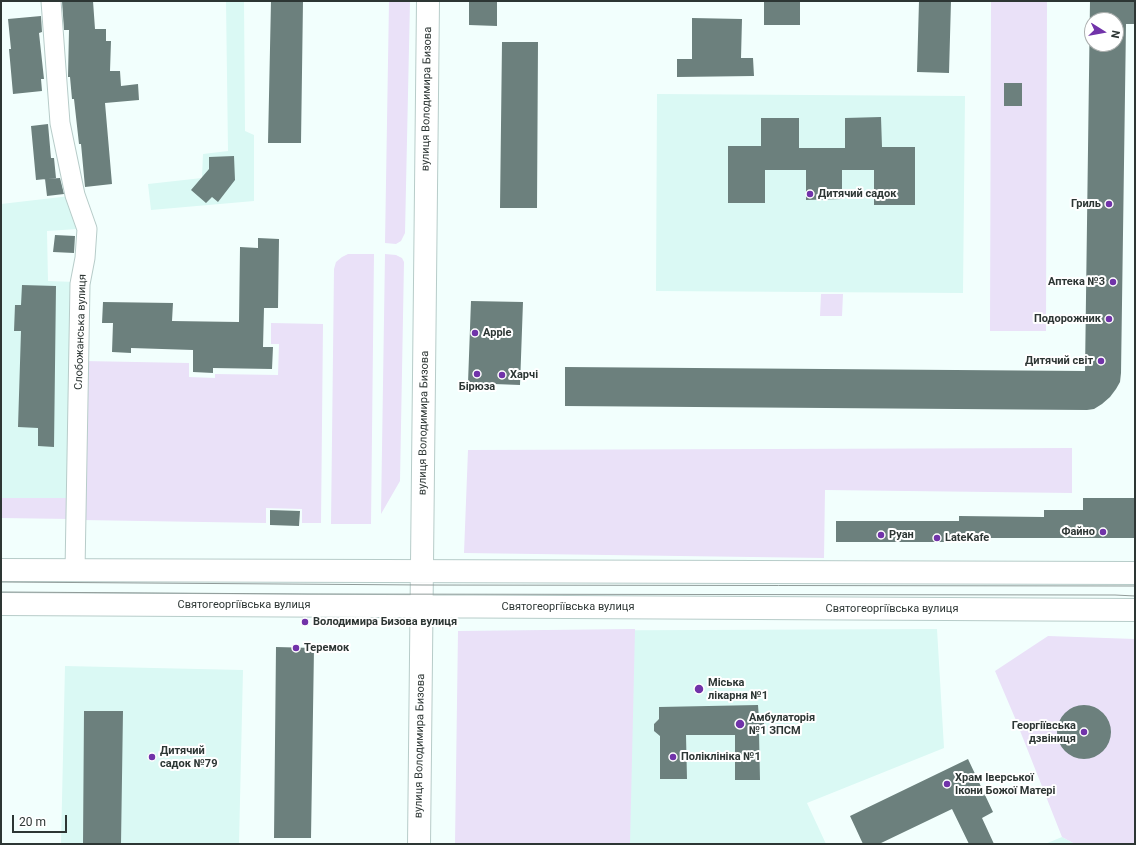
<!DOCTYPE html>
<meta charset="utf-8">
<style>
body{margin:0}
#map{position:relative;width:1136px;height:845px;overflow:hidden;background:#f2fffd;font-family:Roboto,sans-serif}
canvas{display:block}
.frame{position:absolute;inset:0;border:2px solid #2d3634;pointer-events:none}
.north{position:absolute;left:1084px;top:12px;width:40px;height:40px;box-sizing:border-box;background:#fff;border:1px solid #abafae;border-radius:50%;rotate:101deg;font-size:11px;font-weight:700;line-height:16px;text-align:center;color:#2d3634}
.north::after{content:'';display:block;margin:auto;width:14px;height:18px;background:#7133a9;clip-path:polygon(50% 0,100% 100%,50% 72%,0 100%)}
.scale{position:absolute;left:12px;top:815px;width:55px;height:18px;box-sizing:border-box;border:2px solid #2d3634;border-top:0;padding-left:5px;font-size:12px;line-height:14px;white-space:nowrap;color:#2d3634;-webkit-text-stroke:3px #fff;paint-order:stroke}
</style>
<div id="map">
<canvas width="1136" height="845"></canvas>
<div class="frame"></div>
<div class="north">N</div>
<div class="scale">20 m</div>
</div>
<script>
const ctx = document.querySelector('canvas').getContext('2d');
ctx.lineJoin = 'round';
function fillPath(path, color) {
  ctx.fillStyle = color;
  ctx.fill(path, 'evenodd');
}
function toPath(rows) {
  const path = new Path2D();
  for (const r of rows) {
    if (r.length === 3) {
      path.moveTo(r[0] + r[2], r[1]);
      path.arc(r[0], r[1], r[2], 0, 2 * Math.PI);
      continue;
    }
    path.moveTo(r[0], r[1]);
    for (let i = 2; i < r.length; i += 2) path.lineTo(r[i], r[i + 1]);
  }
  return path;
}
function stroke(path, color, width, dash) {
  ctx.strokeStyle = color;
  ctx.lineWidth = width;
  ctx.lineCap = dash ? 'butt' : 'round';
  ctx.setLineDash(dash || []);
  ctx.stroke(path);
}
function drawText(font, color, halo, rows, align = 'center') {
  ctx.font = font + ' Roboto,sans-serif';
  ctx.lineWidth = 4;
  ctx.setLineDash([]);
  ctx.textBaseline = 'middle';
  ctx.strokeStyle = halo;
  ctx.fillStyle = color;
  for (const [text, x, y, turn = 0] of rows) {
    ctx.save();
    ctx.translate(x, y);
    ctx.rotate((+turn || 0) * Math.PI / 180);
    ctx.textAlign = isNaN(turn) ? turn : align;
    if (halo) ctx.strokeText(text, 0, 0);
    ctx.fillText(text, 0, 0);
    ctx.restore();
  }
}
fillPath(toPath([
 [226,1,244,1,245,131,254,135,254,201,151,210,148,184,202,178,203,154,228,151],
 [657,94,965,96,963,293,656,291],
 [70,196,77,229,47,231,48,281,75,282,72,498,1,498,1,204],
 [937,629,944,748,807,803,826,844,456,844,459,631],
 [65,666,243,670,239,844,61,844],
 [1062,837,1075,844,1045,844]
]), '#daf9f4');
fillPath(toPath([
 [389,1,410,1,405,233,401,241,396,244,385,243],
 [991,1,1047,1,1046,331,990,331],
 [348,254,374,254,371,524,331,524,334,269,336,262,342,257],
 [385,254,396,255,402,258,404,262,400,481,381,514],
 [821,294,843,294,842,316,820,316],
 [271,323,323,324,321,523,302,523,302,509,266,508,266,523,81,520,83,361,189,363,189,377,215,378,215,374,278,375,279,344,271,344],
 [1072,448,1072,493,825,490,824,558,464,553,468,450],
 [1,498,72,498,71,519,1,518],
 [635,629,630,844,455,844,458,631],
 [1048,636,1135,639,1135,844,1075,844,1062,837,1015,718,995,671]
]), '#eae1f8');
fillPath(toPath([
 [62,1,93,1,95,29,106,29,106,41,111,41,110,71,120,71,121,86,138,84,139,100,105,103,112,184,85,187,81,144,79,144,74,99,72,99,70,77,68,77,69,30,64,30],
 [271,1,303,1,301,143,268,143],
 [469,1,497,1,497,26,469,25],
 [764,1,800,1,800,25,764,25],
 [919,1,951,1,949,73,917,72],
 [1090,1,1135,1,1135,24,1126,24,1121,373,1120,382,1116,389,1110,397,1102,404,1094,409,1087,410,565,406,565,367,1085,371],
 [1092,20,1116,20,1116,44,1092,44],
 [41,16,42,32,39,33,44,79,41,79,42,91,13,94,9,49,11,49,8,19],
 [692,18,742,19,741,58,753,58,754,76,677,77,677,59,692,59],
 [502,42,538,42,537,208,500,208],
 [1004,83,1022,83,1022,106,1004,106],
 [881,117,882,147,915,147,915,205,874,205,874,170,842,170,842,199,806,200,806,170,765,170,765,203,728,203,728,146,761,146,761,118,799,118,799,148,845,148,845,118],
 [48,124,51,158,54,158,56,178,36,180,31,126],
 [234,156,235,180,218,202,212,197,206,203,191,190,209,169,209,157],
 [60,178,64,194,47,196,45,179],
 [55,235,75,236,74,253,53,252],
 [258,238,279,239,278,308,264,308,263,347,273,347,272,369,213,368,213,373,193,372,193,350,131,348,131,353,112,352,113,323,102,323,103,302,173,303,172,321,239,322,240,247,258,248],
 [22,285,56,286,54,447,38,446,38,428,18,427,21,331,14,331,15,305,21,305],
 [471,301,523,302,520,385,468,383],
 [1083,498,1135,498,1135,538,956,538,956,542,836,542,836,521,959,521,959,516,1044,517,1044,510,1083,510],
 [270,510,300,511,299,526,270,525],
 [276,647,314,648,311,838,274,838],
 [1084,732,27],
 [758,705,759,719,764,722,764,729,759,733,760,780,735,780,735,735,686,735,687,779,660,779,660,736,654,731,654,724,659,719,659,707],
 [84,711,123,711,121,844,83,844],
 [968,759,993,812,982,818,994,844,969,844,952,809,879,844,863,844,850,816]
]), '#6c807d');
const street = toPath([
 [51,1,60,123,75,195,87,229,85,258,80,284,75,571]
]);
const secondary = toPath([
 [1,570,1135,573],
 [1,604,1135,610],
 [419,844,428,1]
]);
stroke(street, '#b7ccc9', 21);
stroke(secondary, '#b7ccc9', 24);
stroke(street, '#fff', 19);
stroke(secondary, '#fff', 22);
stroke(toPath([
 [1,582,422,585,1135,586],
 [1,592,307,594,1115,595,1135,596]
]), '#909b99', 1);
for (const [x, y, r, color] of [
 [810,194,4,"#7133a9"],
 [1109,204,4,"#7133a9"],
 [1113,282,4,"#7133a9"],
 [1109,319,4,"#7133a9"],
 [475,333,4,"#7133a9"],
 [1101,361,4,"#7133a9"],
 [477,374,4,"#7133a9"],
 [502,375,4,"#7133a9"],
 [1103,532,4,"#7133a9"],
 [881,535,4,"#7133a9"],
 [937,538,4,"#7133a9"],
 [305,622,4,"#7133a9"],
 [296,648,4,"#7133a9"],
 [699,689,5,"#7133a9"],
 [740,724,5,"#7133a9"],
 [1084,732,4,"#7133a9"],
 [152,757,4,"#7133a9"],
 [673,757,4,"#7133a9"],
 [947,784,4,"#7133a9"]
]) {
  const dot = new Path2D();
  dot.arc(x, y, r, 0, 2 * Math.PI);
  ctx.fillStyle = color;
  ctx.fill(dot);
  stroke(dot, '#fff', 1.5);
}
drawText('11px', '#2d3634', '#fff', [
 ["вулиця Володимира Бизова",427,99,-89],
 ["Слобожанська вулиця",81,332,-88],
 ["вулиця Володимира Бизова",424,423,-89],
 ["Святогеоргіївська вулиця",244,605],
 ["Святогеоргіївська вулиця",568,607],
 ["Святогеоргіївська вулиця",892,609],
 ["вулиця Володимира Бизова",420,746,-89]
]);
drawText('bold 11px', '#2d3634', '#fff', [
 ["Дитячий садок",818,194],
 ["Гриль",1101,204,"right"],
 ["Аптека №3",1105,282,"right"],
 ["Подорожник",1101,319,"right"],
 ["Apple",483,333],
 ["Дитячий світ",1093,361,"right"],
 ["Харчі",510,375],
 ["Бірюза",477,387,"center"],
 ["Файно",1095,532,"right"],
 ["Руан",889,535],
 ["LateKafe",945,538],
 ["Володимира Бизова вулиця",313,622],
 ["Теремок",304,648],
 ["Міська",708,683],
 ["лікарня №1",708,696],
 ["Амбулаторія",749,718],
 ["№1 ЗПСМ",749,731],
 ["Георгіївська",1076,726,"right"],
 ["дзвіниця",1076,739,"right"],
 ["Дитячий",160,751],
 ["садок №79",160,764],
 ["Поліклініка №1",681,757],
 ["Храм Іверської",955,778],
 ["Ікони Божої Матері",955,791]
], 'left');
</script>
